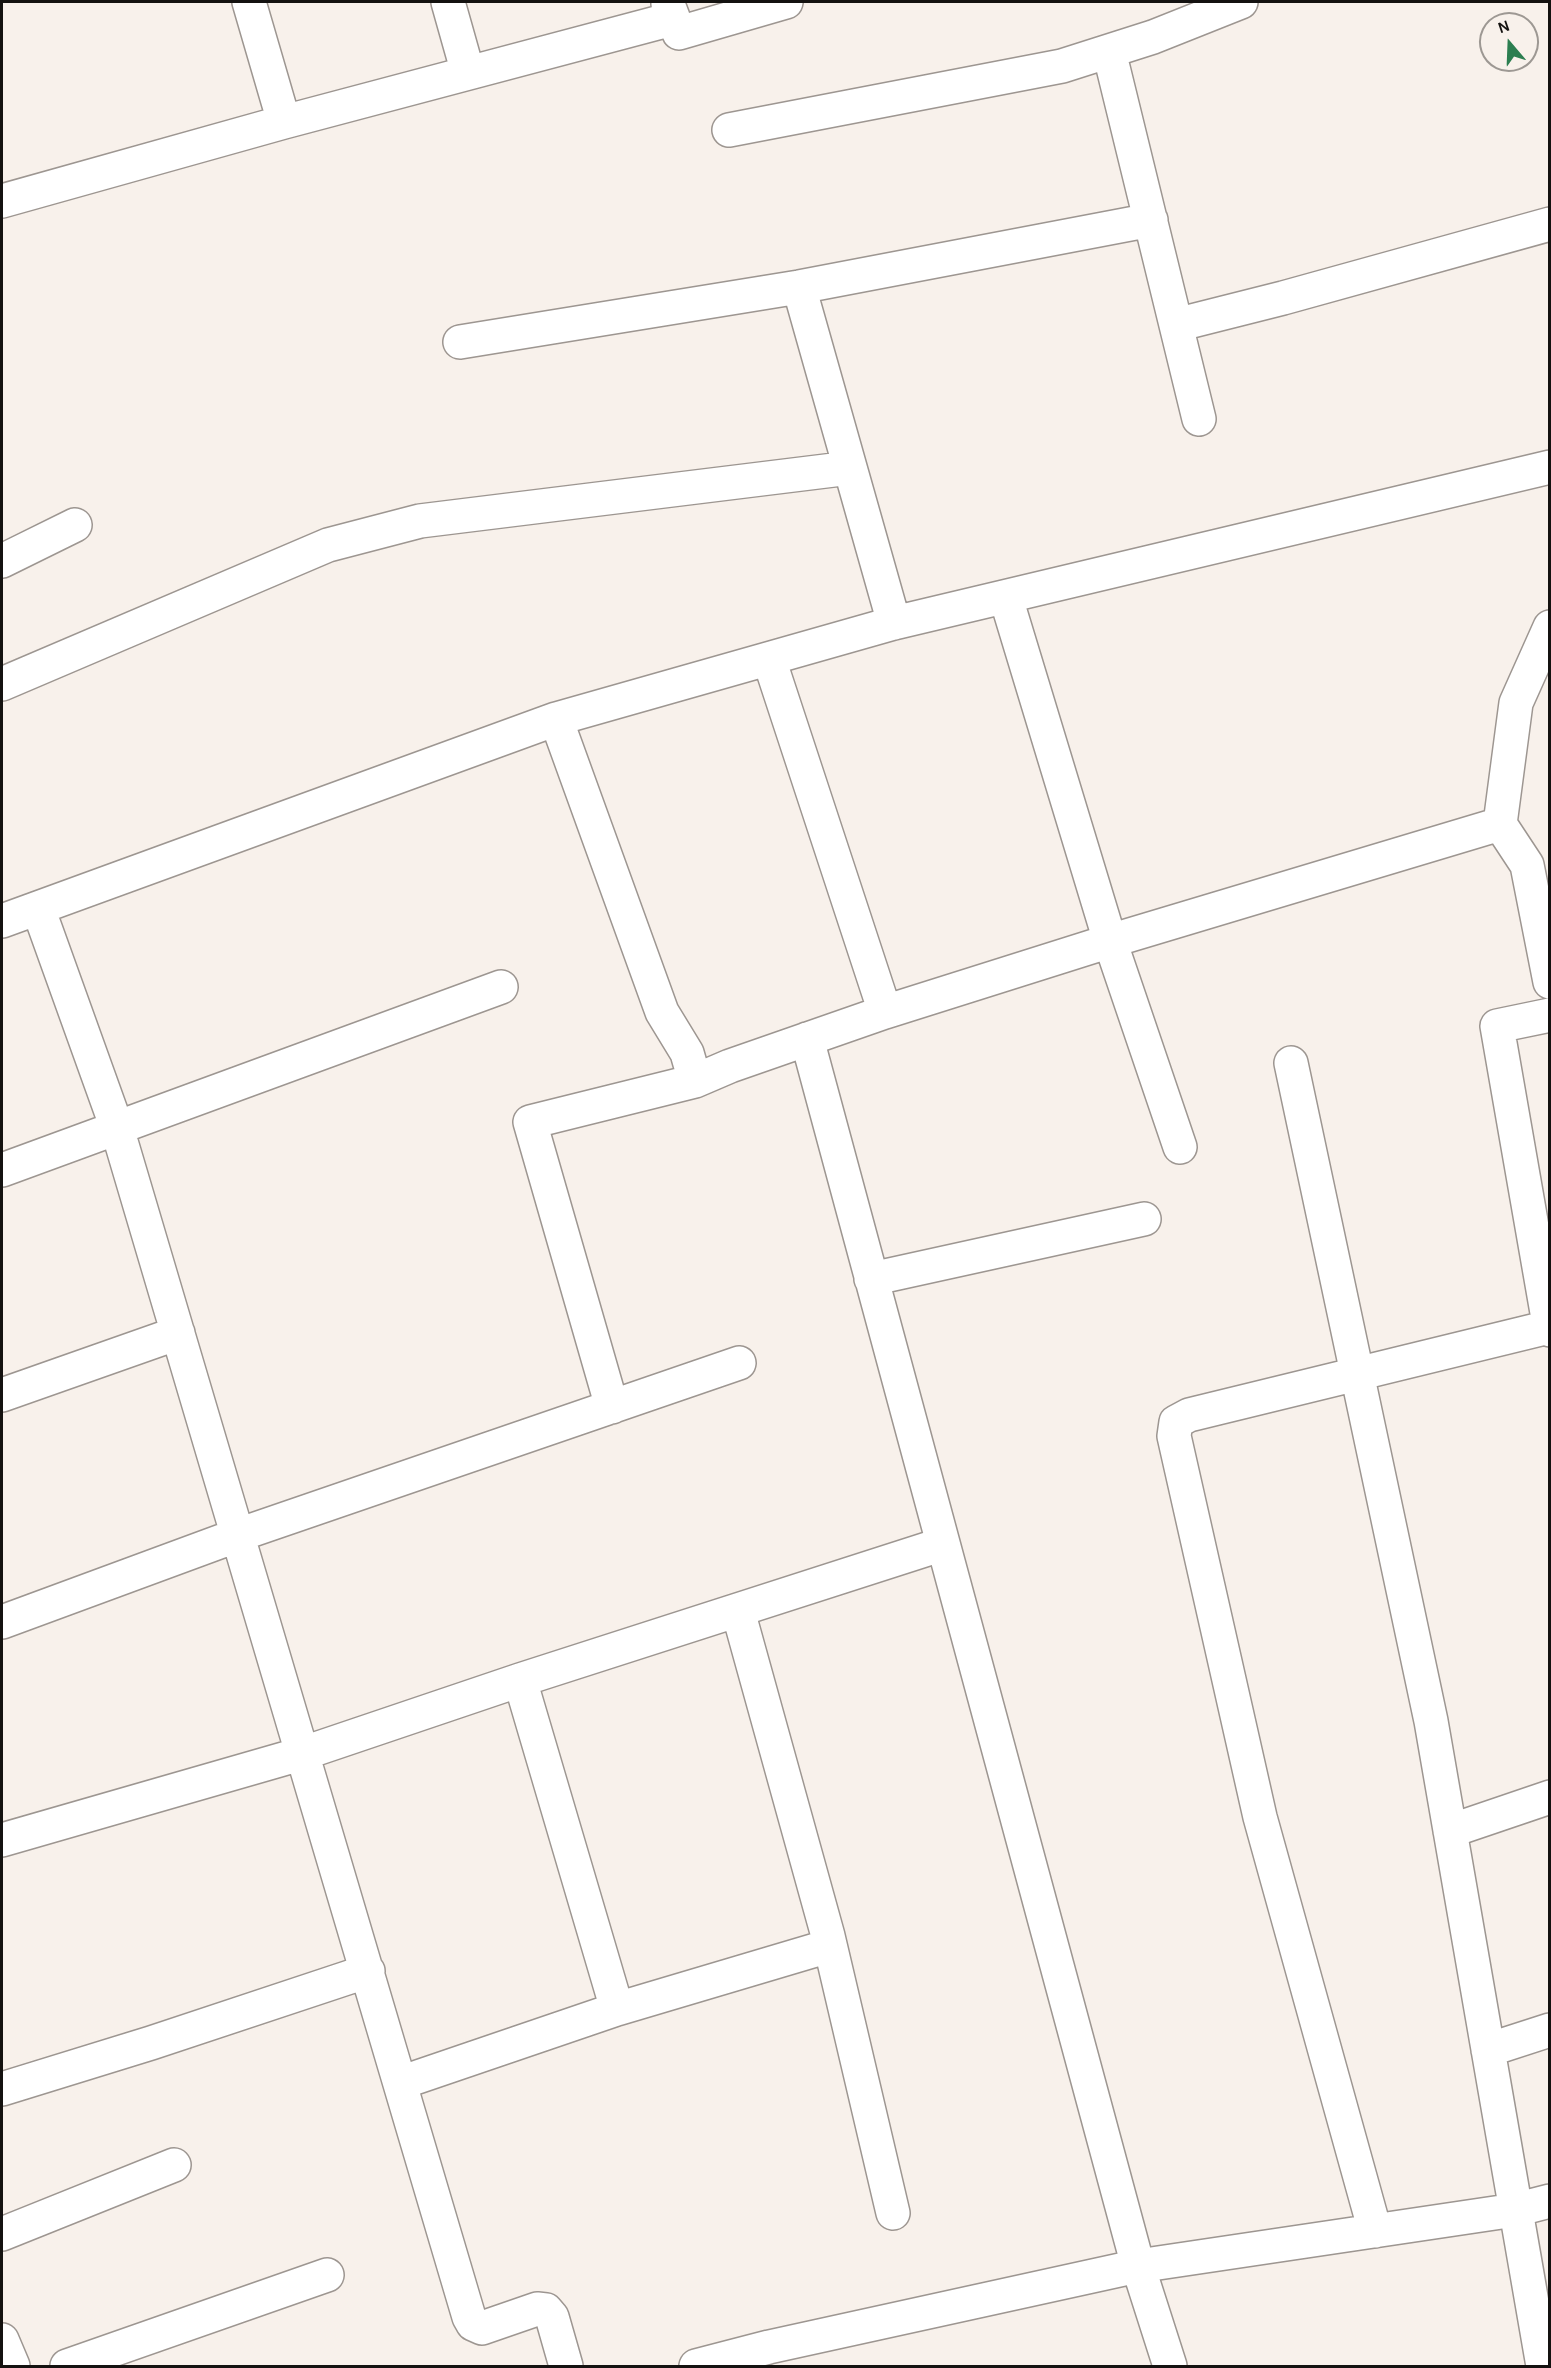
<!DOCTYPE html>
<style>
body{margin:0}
#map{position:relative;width:1551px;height:2368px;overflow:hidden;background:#f8f1eb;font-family:Karla,sans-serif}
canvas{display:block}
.frame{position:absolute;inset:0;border:3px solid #141210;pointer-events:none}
.north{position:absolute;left:1479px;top:12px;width:60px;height:60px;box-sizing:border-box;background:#f8f1eb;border:2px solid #9d9893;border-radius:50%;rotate:341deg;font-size:16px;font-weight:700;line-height:24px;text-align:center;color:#141210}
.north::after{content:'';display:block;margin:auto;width:21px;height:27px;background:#2c7e50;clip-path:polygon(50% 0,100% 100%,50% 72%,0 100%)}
</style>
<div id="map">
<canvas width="1551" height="2368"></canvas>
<div class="frame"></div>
<div class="north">N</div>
</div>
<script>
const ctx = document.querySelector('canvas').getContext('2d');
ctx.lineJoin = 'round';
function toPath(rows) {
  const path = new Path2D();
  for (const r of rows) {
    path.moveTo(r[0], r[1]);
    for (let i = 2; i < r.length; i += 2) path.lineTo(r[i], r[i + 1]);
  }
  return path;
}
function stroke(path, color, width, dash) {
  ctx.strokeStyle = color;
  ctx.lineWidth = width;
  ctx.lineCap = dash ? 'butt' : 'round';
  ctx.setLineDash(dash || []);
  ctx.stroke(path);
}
const minor = toPath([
 [249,2,284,122],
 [448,2,468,73],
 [668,4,679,33,786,2],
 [1109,51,1199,419],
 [729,130,1062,66,1153,37,1241,2],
 [2,201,284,122,672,19],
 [799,287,894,623],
 [1176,325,1283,298,1550,224],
 [460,342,799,287,1151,220],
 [2,561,75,525],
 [1006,598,1110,941,1180,1147],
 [769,659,885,1012],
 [2,684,328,545,420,521,850,468],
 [556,719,662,1012,687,1053,695,1081],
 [1500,824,1527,865,1550,982],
 [38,908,117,1128,469,2317,473,2324,482,2328,537,2309,546,2310,552,2317,566,2366],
 [2,921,556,719,894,623,1550,467],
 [1550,1015,1497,1026,1550,1330],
 [807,1039,1138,2266,1170,2366],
 [1291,1063,1431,1721,1543,2366],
 [2,1170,501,987],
 [871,1279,1144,1219],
 [2,1395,178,1333],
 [612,1407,530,1122,695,1081,730,1066,885,1012,1110,941,1500,824,1516,703,1550,627],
 [738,1611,828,1936,893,2213],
 [2,1622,238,1535,739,1363],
 [520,1680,617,2009],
 [1450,1831,1550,1797],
 [2,1840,304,1753,520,1680,943,1544],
 [1488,2050,1550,2030],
 [400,2083,617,2009,829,1946],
 [2,2089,151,2043,368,1971],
 [1375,2231,1260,1817,1174,1436,1176,1422,1189,1415,1549,1327],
 [2,2234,174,2165],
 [2,2340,13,2366],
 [67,2366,327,2275],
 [696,2366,769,2347,1138,2266,1515,2210,1550,2201]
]);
stroke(minor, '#9d9691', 36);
stroke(minor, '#fff', 33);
</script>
